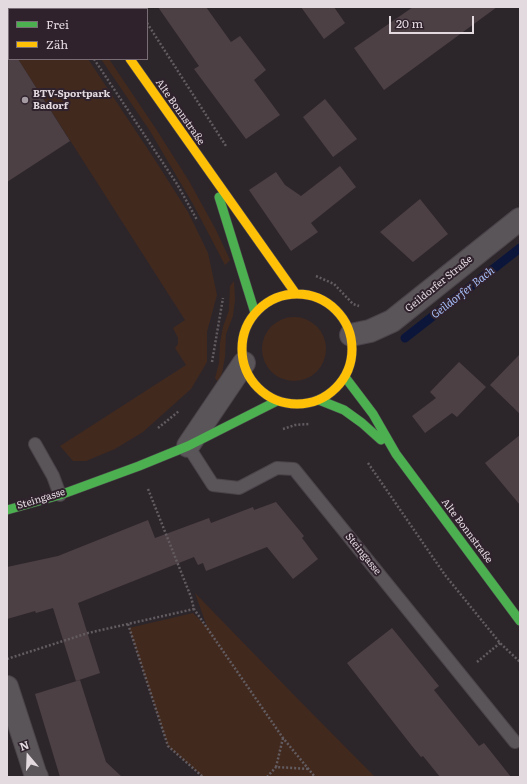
<!DOCTYPE html>
<meta charset="utf-8">
<style>
body{margin:0}
#map{position:relative;width:527px;height:784px;overflow:hidden;background:#2c262b;font-family:Literata,serif}
canvas{display:block}
.frame{position:absolute;inset:0;border:8px solid #e3dae0;pointer-events:none}
.legend{position:absolute;left:8px;top:8px;width:140px;height:52px;box-sizing:border-box;background:#30222d;border:1px solid #786c75;margin:0;padding:5px 7px;list-style:none;font-size:12px;color:#e3dae0}
.legend li{display:flex;align-items:center;gap:8px;height:20px}
.legend b{width:20px;border:1px solid #786c75}
.north{position:absolute;left:8px;top:736px;width:40px;height:40px;-webkit-text-stroke:3px #30222d;paint-order:stroke;rotate:341deg;font-size:11px;font-weight:700;line-height:16px;text-align:center;color:#e3dae0}
.north::after{content:'';display:block;margin:auto;width:14px;height:18px;background:#e3dae0;clip-path:polygon(50% 0,100% 100%,50% 72%,0 100%)}
.scale{position:absolute;left:389px;top:16px;width:85px;height:18px;box-sizing:border-box;border:2px solid #e3dae0;border-top:0;padding-left:5px;font-size:12px;line-height:14px;white-space:nowrap;color:#e3dae0;-webkit-text-stroke:3px #30222d;paint-order:stroke}
</style>
<div id="map">
<canvas width="527" height="784"></canvas>
<div class="frame"></div>
<ul class="legend">
<li><b style="height:5px;background:#4caf50"></b>Frei</li>
<li><b style="height:5px;background:#ffc107"></b>Zäh</li>
</ul>
<div class="north">N</div>
<div class="scale">20 m</div>
</div>
<script>
const ctx = document.querySelector('canvas').getContext('2d');
ctx.lineJoin = 'round';
function fillPath(path, color) {
  ctx.fillStyle = color;
  ctx.fill(path, 'evenodd');
}
function toPath(rows) {
  const path = new Path2D();
  for (const r of rows) {
    if (r.length === 3) {
      path.moveTo(r[0] + r[2], r[1]);
      path.arc(r[0], r[1], r[2], 0, 2 * Math.PI);
      continue;
    }
    path.moveTo(r[0], r[1]);
    for (let i = 2; i < r.length; i += 2) path.lineTo(r[i], r[i + 1]);
  }
  return path;
}
function stroke(path, color, width, dash) {
  ctx.strokeStyle = color;
  ctx.lineWidth = width;
  ctx.lineCap = dash ? 'butt' : 'round';
  ctx.setLineDash(dash || []);
  ctx.stroke(path);
}
function drawText(font, color, halo, rows, align = 'center') {
  ctx.font = font + ' Literata,serif';
  ctx.lineWidth = 4;
  ctx.setLineDash([]);
  ctx.textBaseline = 'middle';
  ctx.strokeStyle = halo;
  ctx.fillStyle = color;
  for (const [text, x, y, turn = 0] of rows) {
    ctx.save();
    ctx.translate(x, y);
    ctx.rotate((+turn || 0) * Math.PI / 180);
    ctx.textAlign = isNaN(turn) ? turn : align;
    if (halo) ctx.strokeText(text, 0, 0);
    ctx.fillText(text, 0, 0);
    ctx.restore();
  }
}
fillPath(toPath([
 [7,7,53,7,54,9,9,9,9,45,7,42],
 [18,59,88,59,155,160,188,212,208,253,217,295,207,332,207,362,191,389,143,432,115,449,86,461,73,461,60,446,186,365,175,348,178,344,178,338,173,328,185,320],
 [101,59,109,59,156,129,189,181,216,230,230,260,225,265,193,204,150,131],
 [234,281,235,300,233,316,226,334,225,357,222,373,218,382,215,378,219,363,220,343,223,327,229,310,230,286],
 [294,349,32],
 [195,593,290,691,375,777,203,777,168,746,129,628,193,613,207,627]
]), '#42291e');
stroke(toPath([
 [405,338,520,248]
]), '#0c163b', 9);
fillPath(toPath([
 [158,7,206,7,231,42,240,36,266,70,254,80,280,115,246,139,194,69,199,66],
 [301,7,334,7,345,23,324,39],
 [413,7,497,7,384,90,354,48],
 [7,42,9,45,9,59,18,59,70,141,7,182],
 [325,99,357,139,333,157,303,117],
 [340,166,356,187,311,223,318,232,291,251,249,190,276,172,285,185,301,196],
 [420,199,448,234,413,262,380,232],
 [520,354,520,414,490,385],
 [459,362,486,387,457,417,452,413,425,433,412,416,436,398,430,392],
 [520,435,520,505,485,463],
 [276,502,304,536,302,538,318,559,293,579,267,547,206,571,203,563,198,565,194,557,78,603,100,673,76,681,53,608,36,613,35,611,7,619,7,567,58,556,148,520,155,538,209,518,211,523,253,507,254,510],
 [392,628,439,686,434,690,479,746,484,743,511,777,440,777,423,756,421,757,412,746,347,663],
 [80,680,106,762,122,777,60,777,35,694]
]), '#4d4044');
const lane = toPath([
 [35,444,53,476,60,495],
 [188,446,213,485,239,488,277,468,294,469,515,742]
]);
const street = toPath([
 [351,335,370,331,392,321,520,219],
 [188,446,244,363],
 [7,687,35,773,37,777]
]);
const fast = toPath([
 [219,197,255,313],
 [345,377,373,414,396,454,520,621],
 [319,400,344,410,362,423,381,440],
 [7,510,60,495,139,466,188,446,277,401]
]);
const slow = toPath([
 [94,7,95,9],
 [130,59,296,294],
 [297,349,55]
]);
stroke(lane, '#4a4349', 14);
stroke(street, '#4a4349', 24);
stroke(fast, '#4a4349', 10);
stroke(slow, '#4a4349', 10);
stroke(toPath([
 [60,7,61,9],
 [137,7,138,9],
 [147,23,226,146],
 [94,59,177,184,197,220],
 [316,276,334,284,353,304,359,306],
 [212,362,223,298],
 [158,428,179,411],
 [283,429,295,425,309,424],
 [368,463,445,575,500,643,520,662],
 [148,489,191,597,194,609,283,738,315,777],
 [128,624,168,746,203,777],
 [7,659,88,633,194,609],
 [477,662,500,643],
 [283,738,276,767,309,769],
 [267,777,276,767]
]), '#625c61', 2.5, [2, 2]);
stroke(lane, '#5a5559', 12);
stroke(street, '#5a5559', 22);
stroke(fast, '#4caf50', 9);
stroke(slow, '#ffc107', 9);
for (const [x, y, r, color] of [
 [25,100,4,"#a39ba1"]
]) {
  const dot = new Path2D();
  dot.arc(x, y, r, 0, 2 * Math.PI);
  ctx.fillStyle = color;
  ctx.fill(dot);
  stroke(dot, '#30222d', 1.5);
}
drawText('bold 10px', '#e3dae0', '#30222d', [
 ["BTV-Sportpark",33,94],
 ["Badorf",33,106]
], 'left');
drawText('10px', '#e3dae0', '#30222d', [
 ["Alte Bonnstraße",180,112,55],
 ["Geildorfer Straße",439,284,-39],
 ["Steingasse",41,499,-17],
 ["Alte Bonnstraße",467,531,53],
 ["Steingasse",363,554,51]
]);
drawText('italic 11px', '#a5bdf7', '#30222d', [
 ["Geildorfer Bach",463,293,-38]
]);
</script>
